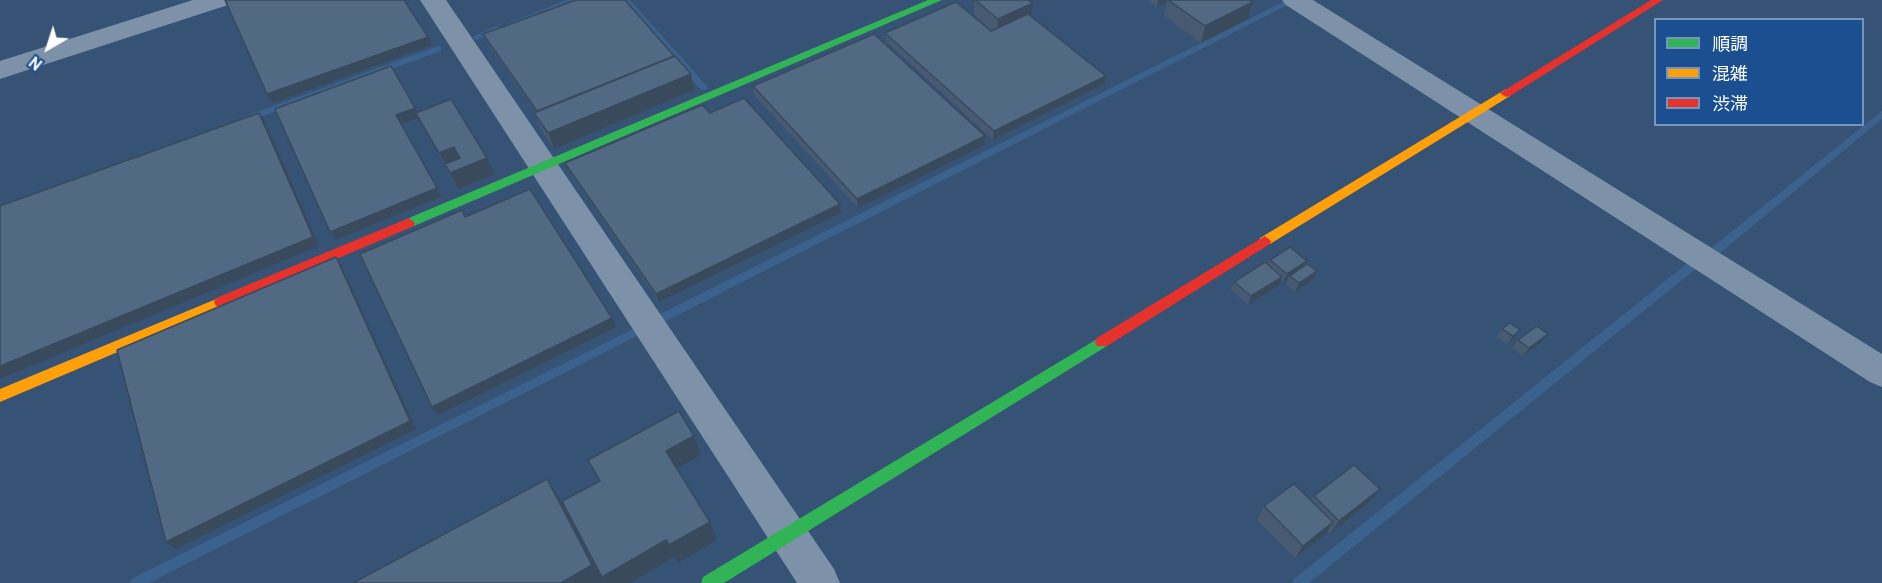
<!DOCTYPE html>
<meta charset="utf-8">
<style>
body{margin:0}
#map{position:relative;width:1882px;height:583px;overflow:hidden;background:#365274;font-family:Overpass,"Noto Sans JP",sans-serif}
canvas{display:block}
.legend{position:absolute;left:1654px;top:18px;width:210px;height:108px;box-sizing:border-box;background:#1b4f8f;border:2px solid #7695bc;margin:0;padding:8px 10px;list-style:none;font-size:18px;color:#fff}
.legend li{display:flex;align-items:center;gap:12px;height:30px}
.legend b{width:30px;border:2px solid #7695bc}
.north{position:absolute;left:18px;top:18px;width:60px;height:60px;-webkit-text-stroke:4px #1b4f8f;paint-order:stroke;rotate:219deg;font-size:16px;font-weight:700;line-height:24px;text-align:center;color:#fff}
.north::after{content:'';display:block;margin:auto;width:21px;height:27px;background:#fff;clip-path:polygon(50% 0,100% 100%,50% 72%,0 100%)}
</style>
<div id="map">
<canvas width="1882" height="583"></canvas>
<ul class="legend">
<li><b style="height:8px;background:#30b455"></b>順調</li>
<li><b style="height:8px;background:#ff9f0a"></b>混雑</li>
<li><b style="height:8px;background:#e5322d"></b>渋滞</li>
</ul>
<div class="north">N</div>
</div>
<script>
const ctx = document.querySelector('canvas').getContext('2d');
ctx.lineJoin = 'round';
function toPath(rows) {
  const path = new Path2D();
  for (const r of rows) {
    path.moveTo(r[0], r[1]);
    for (let i = 2; i < r.length; i += 2) path.lineTo(r[i], r[i + 1]);
  }
  return path;
}
function fillPath(path, color) {
  ctx.fillStyle = color;
  ctx.fill(path, 'evenodd');
}
function stroke(path, color, width, dash) {
  ctx.strokeStyle = color;
  ctx.lineWidth = width;
  ctx.lineCap = dash ? 'butt' : 'round';
  ctx.setLineDash(dash || []);
  ctx.stroke(path);
}
fillPath(toPath([
 [567,0,579,0,513,26,507,26,506,24,567,0],
 [622,0,630,0,707,86,707,90,701,90,622,0],
 [1285,1,1291,1,1292,3,664,322,656,322,655,319,656,316,1285,1],
 [496,26,499,27,499,31,476,40,472,37,496,26],
 [438,46,441,47,441,51,249,121,243,121,241,119,243,117,438,46],
 [1882,111,1882,119,1714,258,1706,258,1705,255,1706,252,1882,111],
 [1694,260,1698,261,1699,264,1698,267,1309,583,1293,583,1294,579,1690,261,1694,260],
 [639,326,643,327,644,330,643,333,149,583,130,583,131,579,639,326]
]), '#3b618d');
fillPath(toPath([
 [193,0,232,0,228,5,0,79,0,61,193,0],
 [420,0,446,0,834,569,840,583,797,583,420,0],
 [1282,0,1313,0,1882,354,1882,387,1870,382,1286,5,1282,0]
]), '#7d92a8');
fillPath(toPath([
 [928,0,942,0,414,226,404,226,403,223,404,220,928,0],
 [1102,336,1107,338,1109,342,1107,346,724,583,701,583,703,577,1102,336]
]), '#30b455');
fillPath(toPath([
 [1506,89,1512,93,1510,96,1270,244,1260,244,1259,241,1260,238,1506,89],
 [221,297,226,298,228,302,226,306,0,402,0,389,221,297]
]), '#ff9f0a');
fillPath(toPath([
 [1651,0,1663,0,1510,96,1506,97,1500,93,1651,0],
 [409,218,415,223,414,226,226,306,221,307,216,306,214,302,216,298,409,218],
 [1265,236,1271,241,1270,244,1107,346,1097,346,1095,342,1097,338,1265,236]
]), '#e5322d');
fillPath(toPath([
 [974,0,1028,0,1032,17,1106,76,1105,84,993,140,886,41,885,33,992,31,974,15],
 [1149,0,1249,0,1253,2,1248,19,1201,43,1164,16,1167,2,1157,7,1148,1],
 [483,34,674,56,691,74,694,90,554,149,541,129,534,113,536,112,487,43],
 [753,86,985,136,985,145,858,208,754,95],
 [275,109,418,112,495,174,458,189,418,117,401,124,442,196,336,240],
 [710,113,840,204,841,213,659,302,569,171,565,163],
 [1270,260,1307,261,1306,265,1317,271,1313,280,1295,292,1286,284,1288,279,1283,282,1281,280,1279,285,1248,305,1231,290,1234,282,1268,264],
 [1502,329,1520,330,1514,338,1507,344,1496,337],
 [1518,340,1542,342,1523,356,1512,348],
 [1380,489,1370,502,1330,534,1327,531,1325,535,1295,558,1257,520,1264,506,1311,500,1314,496]
]), '#475a72');
fillPath(toPath([
 [1158,0,1173,0,1168,0,1167,2,1157,7],
 [1253,2,1248,19,1201,43,1205,26],
 [1033,3,1031,20,997,35,998,19],
 [428,37,432,45,273,103,267,94],
 [691,74,694,90,554,149,548,133],
 [1106,76,1105,84,993,140,994,131],
 [415,108,420,117,401,124,396,115],
 [259,113,265,121,319,246,0,379,0,366],
 [985,136,985,145,858,208,857,199],
 [454,147,462,163,448,169,439,153],
 [487,158,495,174,458,189,450,173],
 [437,188,442,196,336,240,330,232],
 [840,204,841,213,659,302,656,294],
 [336,257,341,265,416,429,175,549,166,542],
 [1307,261,1304,269,1290,276,1288,279,1283,282,1287,274],
 [1317,271,1313,280,1295,292,1299,283],
 [1282,277,1279,285,1248,305,1251,296],
 [612,318,616,327,438,415,432,407],
 [1520,330,1514,338,1507,344,1513,336],
 [1548,334,1542,342,1523,356,1529,348],
 [694,436,701,455,674,470,666,451],
 [547,479,561,501,604,583,561,583],
 [1380,489,1370,502,1330,534,1339,521],
 [710,522,717,540,678,563,669,545],
 [1333,522,1325,535,1295,558,1303,546],
 [666,540,674,557,630,583,606,583,602,577]
]), '#394a5c');
const building = toPath([
 [225,0,404,0,428,37,267,94,225,0],
 [576,0,625,0,674,56,537,111,483,34,576,0],
 [975,0,1028,0,1033,3,998,19,975,0],
 [1168,0,1249,0,1253,2,1205,26,1168,0],
 [956,2,991,31,1028,14,1106,76,994,131,885,33,956,2],
 [874,34,985,136,857,199,753,86,874,34],
 [675,56,691,74,548,133,534,113,675,56],
 [391,66,415,108,396,115,437,188,330,232,275,109,391,66],
 [744,98,840,204,656,294,565,163,702,105,710,113,744,98],
 [451,99,487,158,450,173,445,164,460,158,454,147,439,153,416,113,451,99],
 [259,113,313,237,0,366,0,206,259,113],
 [530,189,612,318,432,407,360,254,462,210,465,217,530,189],
 [1290,247,1307,261,1287,274,1270,260,1290,247],
 [336,257,410,421,166,542,117,350,336,257],
 [1265,262,1282,277,1251,296,1234,282,1265,262],
 [1307,264,1317,271,1299,283,1290,276,1307,264],
 [1510,323,1520,330,1513,336,1502,329,1510,323],
 [1537,326,1548,334,1529,348,1518,340,1537,326],
 [679,411,694,436,666,451,710,522,669,545,666,540,602,577,562,501,600,481,588,460,679,411],
 [1354,465,1380,489,1339,521,1314,496,1354,465],
 [547,479,592,565,561,583,353,583,547,479],
 [1294,484,1333,522,1303,546,1264,506,1294,484]
]);
fillPath(building, '#526984');
stroke(building, '#394a5c', 1.5);
</script>
